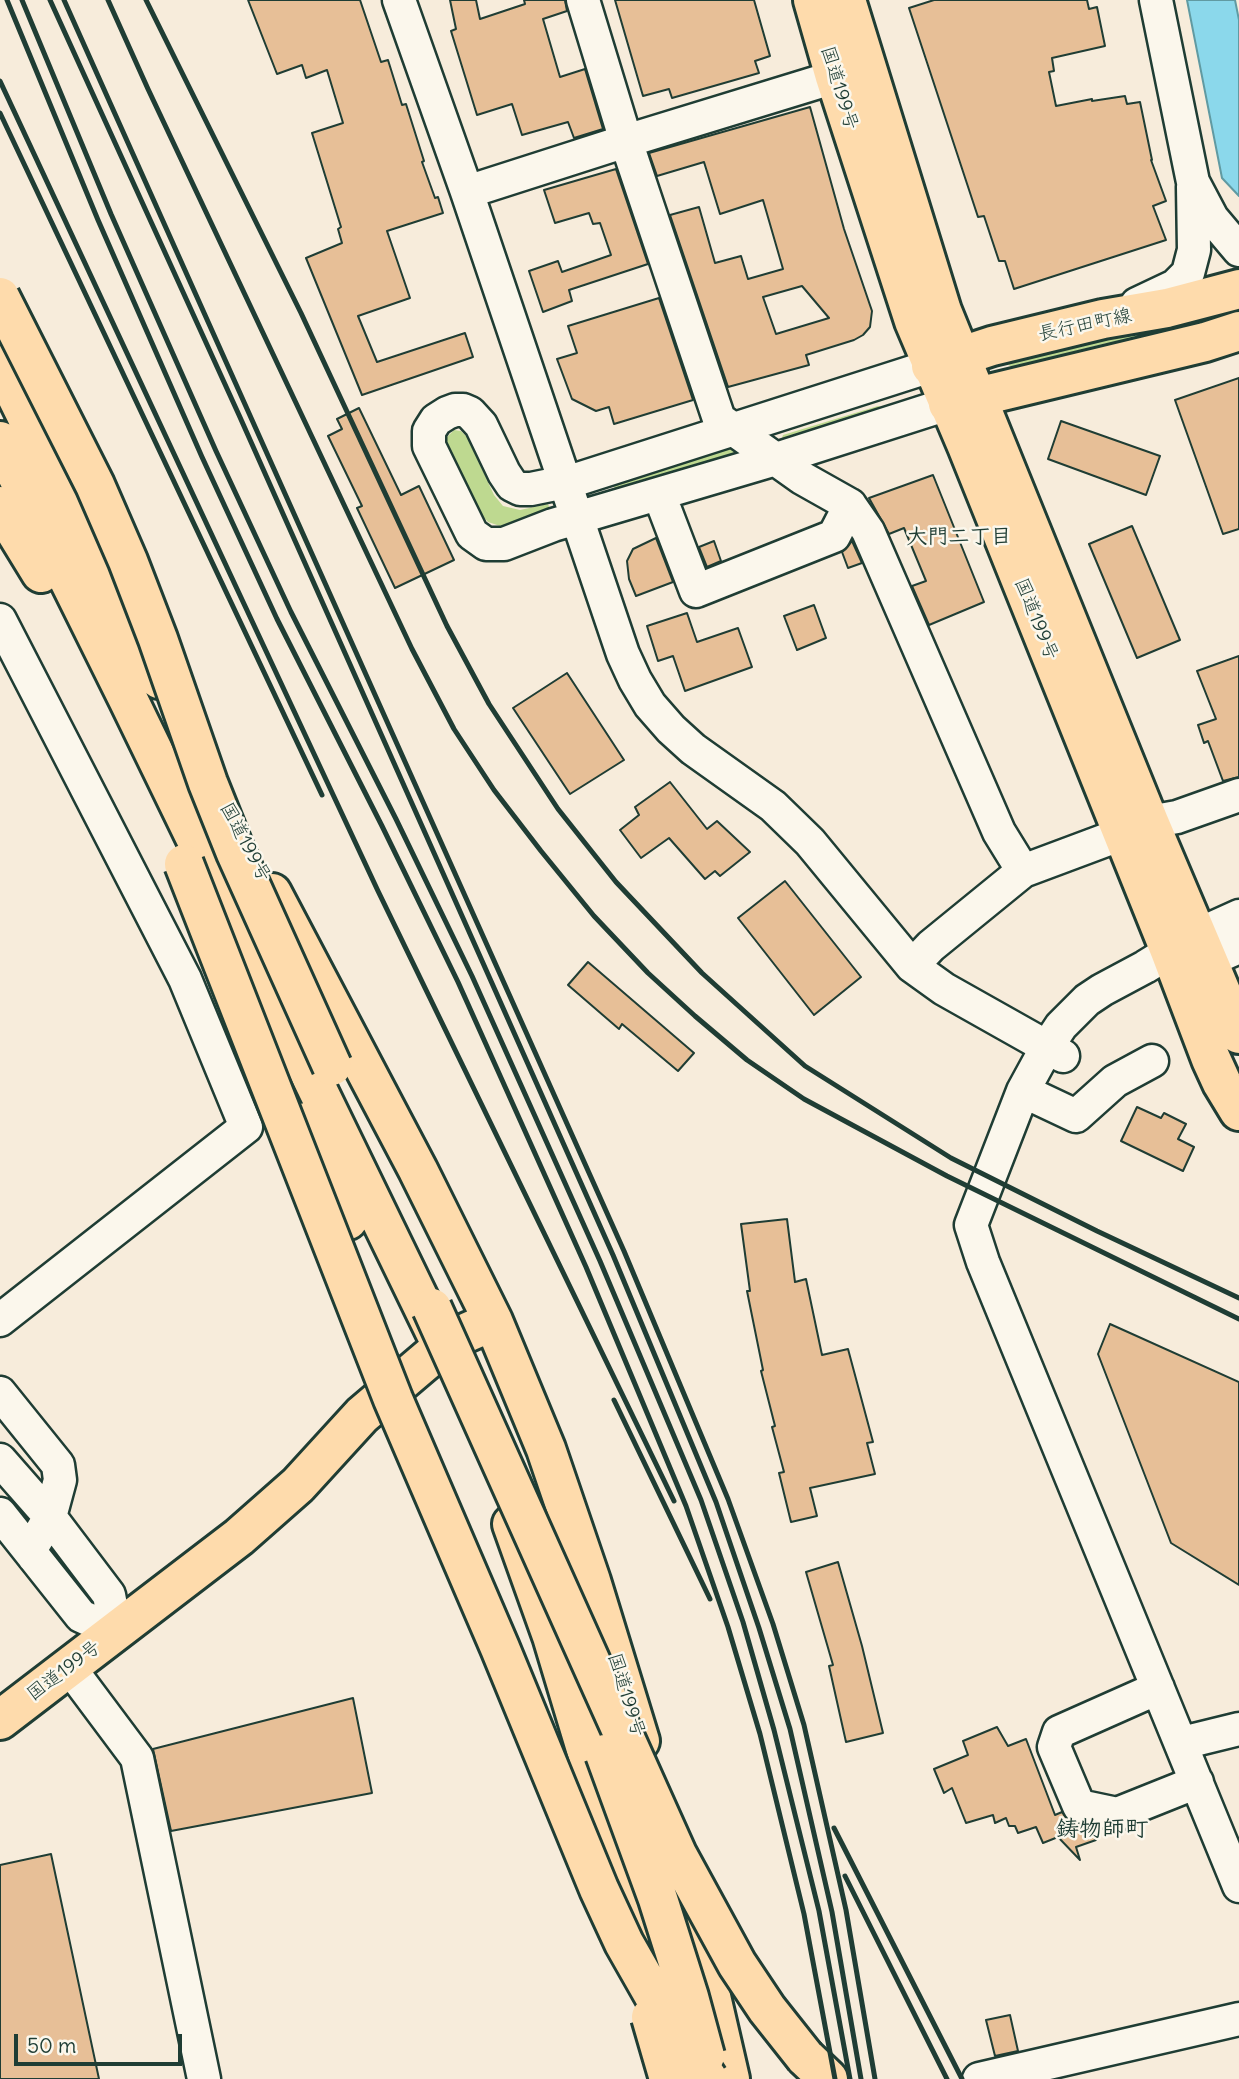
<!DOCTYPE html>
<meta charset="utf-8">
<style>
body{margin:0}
#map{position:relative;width:1239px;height:2079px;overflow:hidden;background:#f7ecdb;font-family:Delius,sans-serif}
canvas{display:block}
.scale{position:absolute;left:14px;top:2034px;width:168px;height:32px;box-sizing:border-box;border:4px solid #1f3d34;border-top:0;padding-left:9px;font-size:21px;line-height:24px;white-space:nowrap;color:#1f3d34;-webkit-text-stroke:5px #fbf7ec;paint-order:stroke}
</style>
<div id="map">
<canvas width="1239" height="2079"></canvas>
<div class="scale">50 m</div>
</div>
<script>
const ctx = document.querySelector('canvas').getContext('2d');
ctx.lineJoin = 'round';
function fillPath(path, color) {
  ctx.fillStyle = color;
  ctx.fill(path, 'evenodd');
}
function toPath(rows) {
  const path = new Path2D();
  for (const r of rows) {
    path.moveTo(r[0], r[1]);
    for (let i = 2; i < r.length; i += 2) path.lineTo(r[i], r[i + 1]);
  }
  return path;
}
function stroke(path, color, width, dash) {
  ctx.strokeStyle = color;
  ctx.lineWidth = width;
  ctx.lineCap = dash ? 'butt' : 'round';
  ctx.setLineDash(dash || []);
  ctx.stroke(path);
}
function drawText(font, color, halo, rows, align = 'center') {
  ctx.font = font + ' Delius,"Klee One",sans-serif';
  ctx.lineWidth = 5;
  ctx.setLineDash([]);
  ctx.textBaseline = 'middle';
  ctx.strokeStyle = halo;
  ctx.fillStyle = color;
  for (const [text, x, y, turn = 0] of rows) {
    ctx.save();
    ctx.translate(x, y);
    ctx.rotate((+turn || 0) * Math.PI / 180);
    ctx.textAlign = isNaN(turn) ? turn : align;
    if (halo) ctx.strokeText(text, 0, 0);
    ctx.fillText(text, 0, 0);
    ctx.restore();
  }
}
fillPath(toPath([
 [1174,331,1178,337,1107,343,1012,367,1007,364,1007,362,1105,337],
 [878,406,884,408,781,441,783,435],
 [454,430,461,431,467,437,494,495,503,506,520,510,548,504,551,511,506,528,488,522,478,511,446,447,445,439],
 [735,447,742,454,616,491,614,487,615,482,685,459]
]), '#bed990');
const water = toPath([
 [1187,0,1235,0,1239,20,1239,196,1222,178,1187,0]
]);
fillPath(water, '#8bd8eb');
stroke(water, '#609aa2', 2);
const building = toPath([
 [248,0,360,0,381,62,388,60,402,105,406,104,424,161,422,162,435,198,438,197,443,213,387,231,410,298,358,316,377,362,465,333,473,357,362,395,306,258,342,243,338,229,341,227,312,133,343,123,327,70,306,78,302,65,277,74,248,0],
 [450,0,476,0,480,19,525,4,524,0,565,0,567,11,543,19,560,77,585,69,603,129,574,138,568,122,522,135,512,104,477,115,451,31,456,29,450,0],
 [615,0,754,0,770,56,755,61,759,73,672,98,669,89,643,96,615,0],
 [934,0,1087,0,1089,9,1097,7,1105,46,1052,58,1054,71,1049,72,1056,106,1092,99,1092,101,1125,96,1127,104,1140,102,1152,160,1151,160,1166,201,1153,206,1166,240,1014,289,1005,261,999,261,984,216,978,217,909,8,934,0],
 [810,107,844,229,872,311,870,327,863,335,854,340,806,355,809,365,728,387,670,215,699,207,715,263,741,256,748,279,783,269,763,200,720,214,704,162,657,176,649,153,810,107],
 [802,286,829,318,776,334,763,297,802,286],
 [616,169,648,264,569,290,572,301,543,312,529,271,558,261,562,272,611,255,600,223,593,224,589,213,555,223,544,190,616,169],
 [659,298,693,400,614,424,609,407,596,411,572,399,557,359,577,353,568,326,659,298],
 [1239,378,1239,529,1223,534,1175,400,1239,378],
 [359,408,401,495,419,486,454,560,395,588,357,508,362,506,328,436,342,429,337,419,359,408],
 [1061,421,1160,456,1146,495,1048,459,1061,421],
 [933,475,984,602,929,625,912,586,926,581,904,528,889,534,869,498,933,475],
 [1132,526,1180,640,1137,658,1089,544,1132,526],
 [656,538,673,582,636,596,629,579,627,561,633,549,656,538],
 [714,541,721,561,707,567,699,547,714,541],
 [852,541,862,563,848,568,842,552,852,541],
 [814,605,826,638,797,650,784,616,814,605],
 [687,613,697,642,738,628,752,667,685,691,673,656,658,661,647,626,687,613],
 [1239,656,1239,777,1223,781,1208,741,1204,743,1198,725,1216,719,1197,671,1239,656],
 [567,673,624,760,570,794,513,708,567,673],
 [670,782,707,829,717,821,750,852,720,876,715,871,705,879,669,838,641,858,620,830,639,815,635,807,670,782],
 [785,881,861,977,814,1015,738,918,785,881],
 [588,962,694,1053,678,1071,622,1024,619,1029,568,985,588,962],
 [1137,1107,1161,1118,1164,1113,1186,1124,1178,1139,1194,1147,1183,1171,1121,1141,1137,1107],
 [787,1219,795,1282,806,1279,822,1355,848,1349,873,1442,867,1443,875,1474,810,1488,817,1516,791,1522,779,1473,784,1472,772,1427,775,1426,761,1371,763,1370,747,1291,750,1291,741,1224,787,1219],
 [1110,1324,1239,1382,1239,1585,1171,1543,1098,1354,1110,1324],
 [838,1562,862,1646,883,1733,846,1742,829,1666,833,1665,806,1572,838,1562],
 [353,1698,372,1793,171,1831,153,1749,353,1698],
 [997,1727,1008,1746,1026,1739,1055,1815,1062,1812,1069,1821,1071,1829,1078,1825,1089,1827,1096,1840,1076,1847,1080,1860,1058,1837,1043,1843,1036,1827,1018,1833,1015,1826,1009,1826,1006,1818,995,1823,993,1815,966,1823,952,1788,944,1793,934,1769,968,1755,963,1741,997,1727],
 [51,1854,99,2079,0,2079,0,1865,51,1854],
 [1010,2015,1018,2051,995,2056,986,2020,1010,2015]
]);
fillPath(building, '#e7bf97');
stroke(building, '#1f3d34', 2);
const minor = toPath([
 [399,0,467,192,623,654,635,680,650,705,671,729,693,749,773,806,810,842,912,966,944,989,1063,1056],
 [583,0,626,141,719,419,802,478,850,505,868,531,999,832,1023,871],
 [1156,0,1193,182,1212,218,1239,250],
 [467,192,626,141,835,77],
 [1137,304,1175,286,1188,273,1194,250,1193,187],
 [931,366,575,480,531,489,520,489,512,485,504,473,481,425,470,413,463,410,455,410,447,413,436,420,429,431,429,446,472,534,486,544,504,544,553,525,776,459,948,404],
 [659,494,696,591,834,536,850,505],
 [0,620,185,979,246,1127,0,1320],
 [1149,822,1177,817,1239,795],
 [1239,916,1197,935,1145,967,1102,990,1087,1000,1061,1026,1047,1047,1023,1091,971,1225,983,1262,1239,1886],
 [912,966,931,946,1023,871,1122,834],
 [1186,970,1239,947],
 [1023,1091,1076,1116,1115,1081,1152,1061],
 [0,1393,58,1465,60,1480,50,1517,32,1547,34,1557],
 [0,1460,50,1517,109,1595,116,1632],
 [0,1514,81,1616,116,1632],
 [69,1667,137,1758,204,2079],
 [1158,1688,1059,1732,1054,1747,1079,1806,1117,1814,1197,1782],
 [1182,1743,1239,1729],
 [979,2079,1239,2019]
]);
const major = toPath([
 [931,366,992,346,1103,319,1167,308,1239,289],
 [948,404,1205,342,1239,331]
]);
const highway = toPath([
 [813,0,835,77,914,321,967,446,1170,951,1211,1059,1222,1083,1239,1111],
 [846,0,942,311,1149,822,1239,1034],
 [0,362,101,568,159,679],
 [0,441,128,699,440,1342],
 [0,506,41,573],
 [272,893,418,1170,493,1321,546,1449,591,1581,640,1741],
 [306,1122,348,1220],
 [512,1524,552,1636,600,1796,638,1953],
 [0,1720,239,1537,298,1485,362,1415,442,1347,468,1332,493,1321],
 [677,1869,707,1979,730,2079],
 [805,2057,828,2079]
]);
stroke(minor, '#1f3d34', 37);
stroke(major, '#1f3d34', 44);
stroke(highway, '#1f3d34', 44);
stroke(minor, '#fbf7ec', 32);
stroke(major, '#fedbac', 38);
stroke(highway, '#fedbac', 38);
stroke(toPath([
 [7,0,98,220,202,457,277,619,382,826,458,982,586,1267,686,1506,728,1627,760,1734,804,1914,835,2079],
 [22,0,111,214,216,451,291,612,396,819,472,976,600,1261,701,1500,743,1622,774,1730,819,1911,850,2079],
 [50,0,239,415,613,1255,716,1502,759,1628,790,1729,832,1912,861,2079],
 [64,0,624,1251,728,1499,773,1624,804,1725,846,1910,875,2079],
 [108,0,148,89,412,649,454,729,494,790,541,851,594,916,648,973,695,1016,747,1060,804,1099,947,1176,1239,1319],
 [146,0,301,313,447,626,489,704,558,809,616,882,702,973,805,1066,951,1158,1097,1231,1239,1298],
 [0,81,378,891,674,1501],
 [0,113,322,795],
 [614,1400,710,1599],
 [834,1828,962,2079],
 [845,1876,947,2079]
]), '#1f3d34', 5);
const highwayBridge = toPath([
 [0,297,95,485,128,561,158,639,208,783,236,853,332,1066],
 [184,864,393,1399,500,1648,599,1889,624,1943,653,1994,708,2079],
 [432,1308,677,1854,737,1964,767,2009,805,2057],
 [605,1754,658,1899,689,1997,705,2056],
 [651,2017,669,2079]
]);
stroke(highwayBridge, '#1f3d34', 44, []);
stroke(highwayBridge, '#fedbac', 38);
drawText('19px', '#1f3d34', '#fbf7ec', [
 ["国道199号",839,88,73],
 ["長行田町線",1085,325,-12],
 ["国道199号",1036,619,68],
 ["国道199号",245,842,62],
 ["国道199号",64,1671,-37],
 ["国道199号",626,1695,73]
]);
drawText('bold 21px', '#1f3d34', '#fbf7ec', [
 ["大門二丁目",959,537]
]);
drawText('bold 23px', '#1f3d34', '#fbf7ec', [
 ["鋳物師町",1102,1829]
]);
</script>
